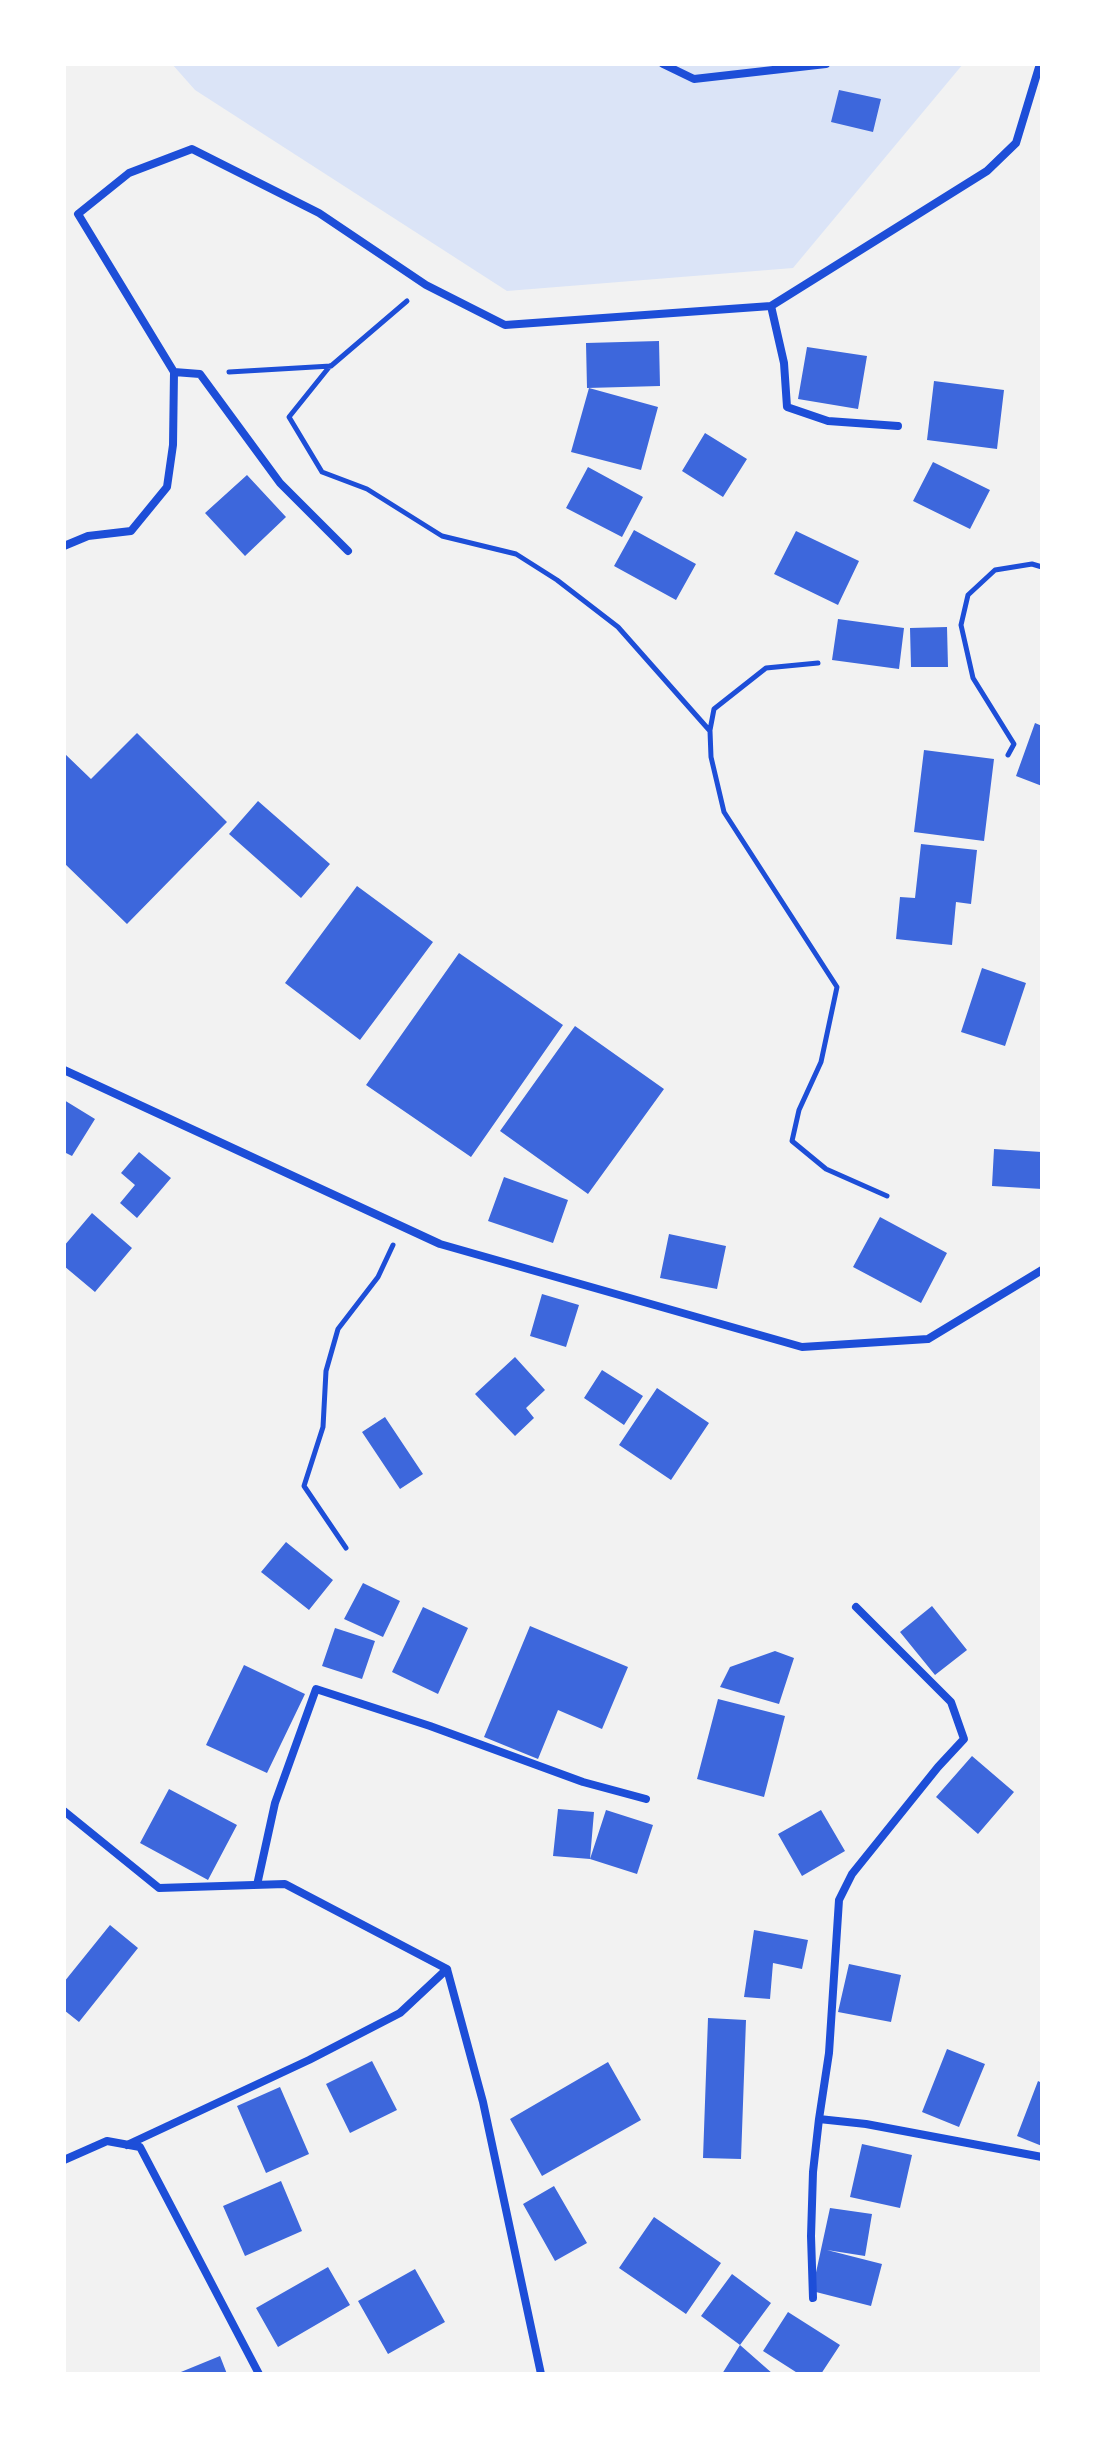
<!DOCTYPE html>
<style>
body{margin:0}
#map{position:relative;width:1106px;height:2438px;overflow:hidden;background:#f2f2f2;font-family:"Sofia Sans Condensed",sans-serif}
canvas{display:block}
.frame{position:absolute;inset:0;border:66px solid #fff;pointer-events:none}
</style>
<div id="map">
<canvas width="1106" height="2438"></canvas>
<div class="frame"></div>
</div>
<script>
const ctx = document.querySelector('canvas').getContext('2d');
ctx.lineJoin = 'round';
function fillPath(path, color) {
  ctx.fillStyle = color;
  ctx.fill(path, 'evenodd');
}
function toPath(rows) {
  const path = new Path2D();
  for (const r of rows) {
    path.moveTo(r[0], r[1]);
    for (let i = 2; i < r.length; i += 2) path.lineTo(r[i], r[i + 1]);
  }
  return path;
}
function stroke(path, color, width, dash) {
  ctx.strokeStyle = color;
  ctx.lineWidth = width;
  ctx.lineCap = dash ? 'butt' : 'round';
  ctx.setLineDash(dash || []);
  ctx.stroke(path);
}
fillPath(toPath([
 [172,64,963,64,793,268,507,291,195,90]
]), '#dbe4f7');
fillPath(toPath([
 [839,90,881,99,873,132,831,122],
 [659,341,660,386,587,388,586,343],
 [807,347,867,356,858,409,798,399],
 [934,381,1004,390,997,449,927,440],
 [589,388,658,407,641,470,571,452],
 [705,433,747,459,723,497,682,471],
 [933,462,990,490,970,529,913,501],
 [588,467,643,497,622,537,566,508],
 [247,475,286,517,245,556,205,513],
 [634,530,696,564,676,600,614,566],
 [796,531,859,561,838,605,774,574],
 [838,619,904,628,899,669,832,660],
 [947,627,948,667,911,667,910,628],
 [1035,723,1042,726,1042,786,1016,776],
 [137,733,227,822,127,924,64,863,64,753,91,779],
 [924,750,994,759,984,841,914,832],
 [258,801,330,864,301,898,229,834],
 [921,844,977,850,971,904,956,902,952,945,896,939,900,897,915,898],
 [357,886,433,942,360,1040,285,983],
 [459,953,563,1025,471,1157,366,1085],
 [982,968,1026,983,1005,1046,961,1032],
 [575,1026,664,1089,588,1194,500,1131],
 [64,1100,95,1119,72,1156,64,1152],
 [994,1149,1042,1152,1042,1189,992,1186],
 [139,1152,171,1178,137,1218,120,1203,135,1185,121,1173],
 [504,1177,568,1200,553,1243,488,1221],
 [92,1213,132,1248,95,1292,64,1266,64,1246],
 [880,1217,947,1253,921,1303,853,1267],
 [669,1234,726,1246,717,1289,660,1278],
 [542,1294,579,1305,566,1347,530,1336],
 [515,1357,545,1390,526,1408,534,1418,515,1436,475,1394],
 [602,1370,643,1396,624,1425,584,1398],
 [657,1388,709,1423,671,1480,619,1445],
 [385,1417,423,1474,400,1489,362,1432],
 [286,1542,333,1580,309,1610,261,1572],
 [363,1583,400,1601,383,1637,344,1619],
 [932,1606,967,1650,935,1675,900,1632],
 [423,1607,468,1628,438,1694,392,1672],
 [530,1626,628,1667,602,1729,558,1710,538,1759,484,1737],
 [335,1628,375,1641,362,1679,322,1666],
 [775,1651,794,1658,779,1704,720,1687,730,1667],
 [244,1665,305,1694,267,1773,206,1745],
 [718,1699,785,1716,764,1797,697,1779],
 [972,1756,1014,1792,978,1834,936,1797],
 [169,1789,237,1825,208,1880,140,1843],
 [558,1809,594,1812,590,1859,553,1856],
 [606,1810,653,1825,637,1874,590,1859],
 [821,1810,845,1851,802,1876,778,1834],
 [110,1925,138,1948,79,2022,64,2010,64,1982],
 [754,1930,808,1940,802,1969,773,1963,770,1999,744,1997],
 [849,1964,901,1975,891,2022,838,2012],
 [708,2018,746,2020,741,2159,703,2158],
 [947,2049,985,2064,959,2127,922,2112],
 [372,2061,397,2110,350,2133,326,2084],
 [608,2062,641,2120,542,2176,510,2119],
 [1038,2081,1042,2083,1042,2146,1017,2136],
 [280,2087,309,2154,266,2173,237,2106],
 [862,2144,912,2155,900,2208,850,2197],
 [281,2181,302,2231,245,2256,223,2206],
 [554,2186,587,2243,555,2261,523,2204],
 [830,2208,872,2214,865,2256,827,2250,882,2264,871,2306,812,2291],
 [654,2217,721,2263,686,2314,619,2268],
 [328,2267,350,2305,278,2347,256,2308],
 [415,2269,445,2322,388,2354,358,2301],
 [732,2274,771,2303,740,2345,773,2374,722,2374,740,2345,701,2316],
 [788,2312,840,2345,821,2374,799,2374,763,2351],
 [220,2356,227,2374,176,2374]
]), '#3d67dc');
stroke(toPath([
 [330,366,289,417,322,472,367,489,442,536,516,554,557,580,618,627,710,731,711,757,724,812,837,987,821,1062,799,1110,792,1141,826,1169,887,1196],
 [229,372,331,366,407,301],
 [710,730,714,709,766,668,818,663],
 [1008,755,1014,744,973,678,961,625,968,595,995,570,1032,564,1042,567],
 [346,1548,304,1486,323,1427,326,1371,338,1329,378,1277,393,1245]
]), '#1d4ed8', 5);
stroke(toPath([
 [663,64,694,79,826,64],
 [771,306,784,363,787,407,828,421,898,426],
 [174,372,200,374,280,483,348,551],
 [64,546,88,536,131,531,167,487,173,445,174,372,78,214,129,173,192,149,319,213,426,285,505,325,771,306,987,171,1016,143,1040,64],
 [64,1070,440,1244,802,1347,928,1339,1042,1270],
 [856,1607,951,1702,964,1739,938,1767,852,1874,839,1900,829,2053,819,2119,866,2124,1042,2157],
 [64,1811,159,1888,285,1884,447,1969,483,2102,541,2374],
 [257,1885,275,1803,316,1689,430,1726,583,1782,646,1799],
 [127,2145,309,2060,400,2013,447,1969],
 [64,2160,107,2141,140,2147,259,2374],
 [813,2298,811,2236,813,2172,819,2119]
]), '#1d4ed8', 8);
</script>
